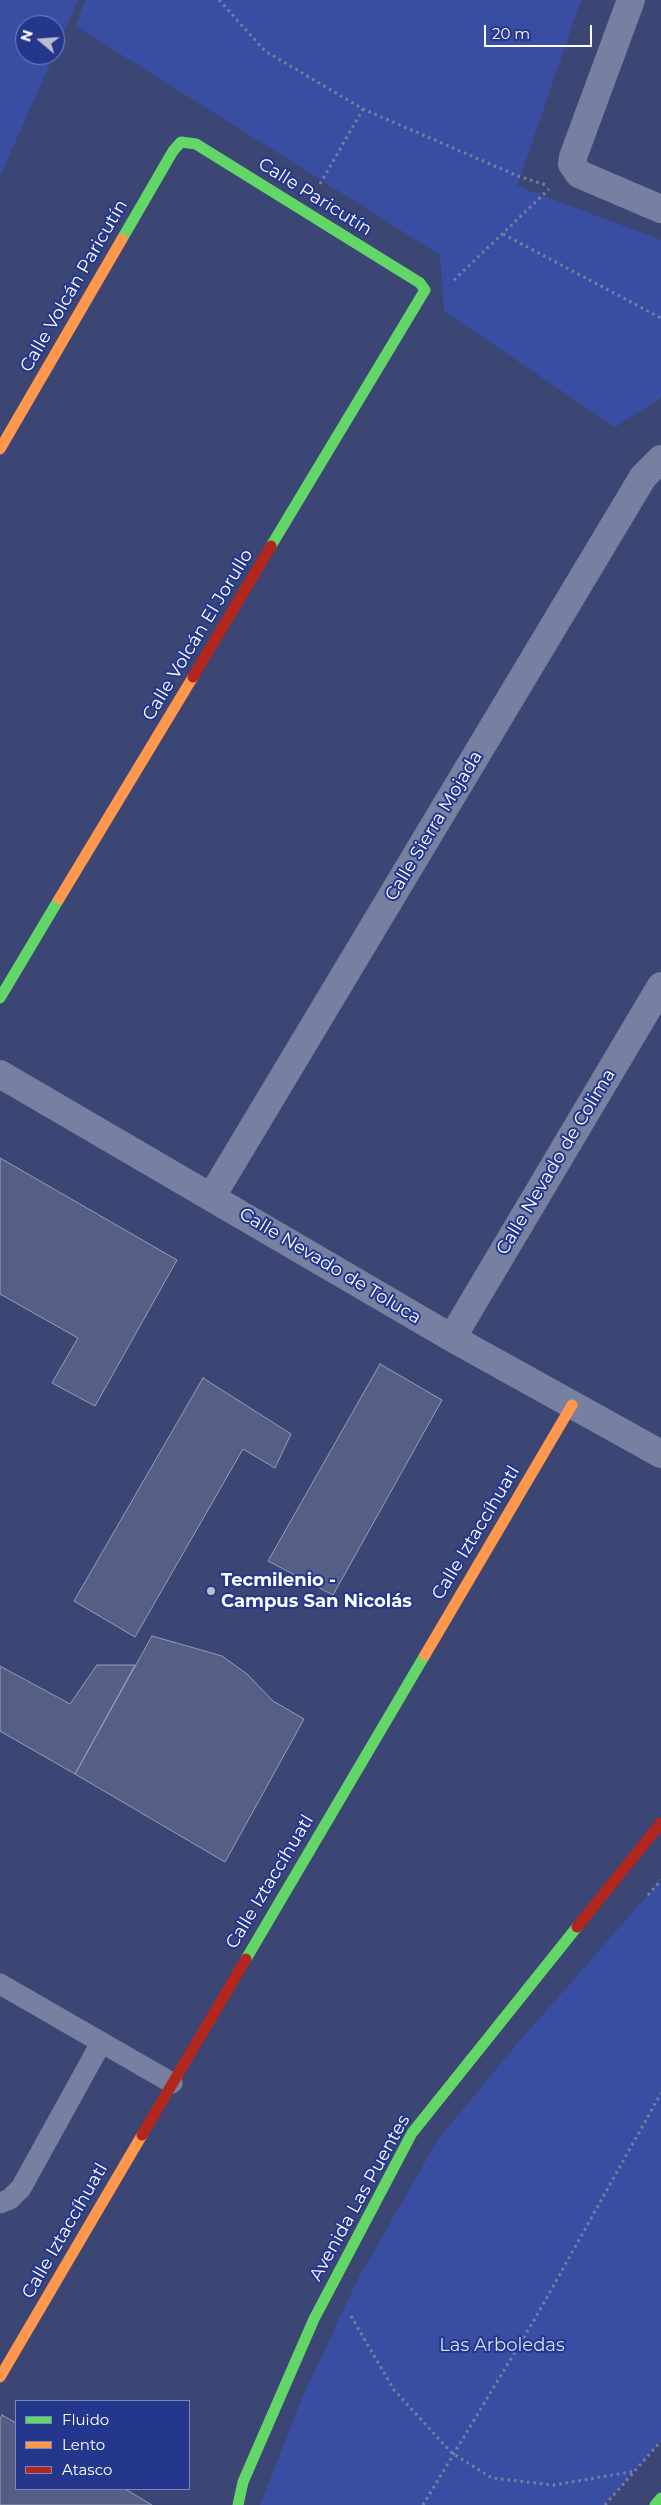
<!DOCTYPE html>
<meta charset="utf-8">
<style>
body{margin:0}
#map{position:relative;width:661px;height:2505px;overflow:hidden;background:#3c4675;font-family:Montserrat,sans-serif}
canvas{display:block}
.legend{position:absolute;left:15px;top:2400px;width:175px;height:90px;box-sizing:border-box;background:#24378d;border:1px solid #7c87bb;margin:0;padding:6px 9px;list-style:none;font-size:15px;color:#fff}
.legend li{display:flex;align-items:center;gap:10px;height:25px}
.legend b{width:25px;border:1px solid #7c87bb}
.north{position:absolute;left:15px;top:15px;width:50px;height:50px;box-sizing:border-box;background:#24378d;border:1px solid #7c87bb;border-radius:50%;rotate:288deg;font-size:14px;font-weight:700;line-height:20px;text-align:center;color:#fff}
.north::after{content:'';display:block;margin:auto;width:18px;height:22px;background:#bbbecf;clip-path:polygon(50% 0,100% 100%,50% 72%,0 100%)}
.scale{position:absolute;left:484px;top:25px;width:108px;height:22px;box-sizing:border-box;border:2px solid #fff;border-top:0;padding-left:6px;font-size:15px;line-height:18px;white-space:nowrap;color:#fff;-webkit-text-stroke:4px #24378d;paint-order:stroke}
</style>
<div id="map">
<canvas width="661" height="2505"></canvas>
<ul class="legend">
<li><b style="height:6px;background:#63d668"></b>Fluido</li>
<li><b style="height:6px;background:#ff974d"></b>Lento</li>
<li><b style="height:6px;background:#b3261e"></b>Atasco</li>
</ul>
<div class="north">N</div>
<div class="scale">20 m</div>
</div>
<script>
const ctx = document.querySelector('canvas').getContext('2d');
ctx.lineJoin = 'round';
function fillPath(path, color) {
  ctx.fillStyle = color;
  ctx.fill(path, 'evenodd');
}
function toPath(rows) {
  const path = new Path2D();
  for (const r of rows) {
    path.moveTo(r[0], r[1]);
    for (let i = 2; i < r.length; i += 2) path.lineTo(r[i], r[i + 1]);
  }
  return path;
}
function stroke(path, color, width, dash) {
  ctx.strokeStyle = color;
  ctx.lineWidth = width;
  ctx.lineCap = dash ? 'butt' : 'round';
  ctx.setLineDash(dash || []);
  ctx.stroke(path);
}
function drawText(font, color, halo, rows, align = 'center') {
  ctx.font = font + ' Montserrat,sans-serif';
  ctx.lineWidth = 4;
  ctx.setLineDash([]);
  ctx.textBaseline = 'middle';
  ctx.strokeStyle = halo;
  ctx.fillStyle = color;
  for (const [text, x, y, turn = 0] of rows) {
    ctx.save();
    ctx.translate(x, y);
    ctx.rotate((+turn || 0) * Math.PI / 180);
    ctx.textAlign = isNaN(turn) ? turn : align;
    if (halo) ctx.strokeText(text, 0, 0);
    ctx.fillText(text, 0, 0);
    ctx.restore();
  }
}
fillPath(toPath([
 [0,0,78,0,55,52,55,25,25,25,25,55,54,55,0,176],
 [85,0,581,0,517,186,661,240,661,398,615,427,444,311,440,255,76,26],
 [661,1880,661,2441,605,2505,260,2505,303,2396,358,2279,437,2141,516,2045]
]), '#394ea3');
const building = toPath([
 [0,1158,177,1260,95,1406,52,1383,78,1338,0,1294,0,1158],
 [380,1364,442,1400,333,1595,268,1561,380,1364],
 [203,1378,291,1434,275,1468,243,1449,135,1637,74,1601,203,1378],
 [152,1636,222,1656,247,1674,273,1701,304,1719,225,1862,75,1774,152,1636],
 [97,1665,135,1665,75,1774,0,1731,0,1666,70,1704,97,1665],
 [2,2415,16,2423,16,2489,125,2489,152,2505,0,2505,0,2419,2,2415]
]);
fillPath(building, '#555e84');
stroke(building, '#979db8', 1);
stroke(toPath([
 [219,0,265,51,363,109,518,176,546,185],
 [320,184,363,109],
 [503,234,661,318],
 [454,280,549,189],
 [648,1895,661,1880],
 [351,2316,394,2390,452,2453,492,2478,554,2485,636,2471],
 [423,2505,536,2317,661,2093],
 [605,2505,661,2441]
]), '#7880a1', 3, [2.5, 4]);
stroke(toPath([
 [0,1984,172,2083],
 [0,2203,10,2199,21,2188,101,2043]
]), '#7880a1', 21);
stroke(toPath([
 [631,0,573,157,572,164,579,174,661,209],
 [0,1074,452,1338,661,1454],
 [212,1196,643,477,661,459],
 [452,1338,661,986]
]), '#7880a1', 28);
stroke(toPath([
 [122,239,173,151,181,142,196,144,420,283,425,290,271,546],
 [0,998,59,899],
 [246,1959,425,1655],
 [238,2505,243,2482,314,2319,412,2133,577,1927],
 [655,2505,661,2498]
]), '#63d668', 11);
stroke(toPath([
 [0,449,122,239],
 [59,899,193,677],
 [425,1655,572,1405],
 [0,2377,142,2135]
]), '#ff974d', 11);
stroke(toPath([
 [193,677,271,546],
 [577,1927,661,1823],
 [142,2135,246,1959]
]), '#b3261e', 11);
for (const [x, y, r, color] of [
 [211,1591,5,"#bbbecf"]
]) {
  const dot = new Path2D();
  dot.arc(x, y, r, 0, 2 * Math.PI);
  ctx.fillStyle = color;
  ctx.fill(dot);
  stroke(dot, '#24378d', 2);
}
drawText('18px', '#fff', '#24378d', [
 ["Calle Paricutín",315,197,32],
 ["Calle Volcán Paricutín",74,286,-60],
 ["Calle Volcán El Jorullo",198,635,-59],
 ["Calle Sierra Mojada",434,826,-59],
 ["Calle Nevado de Colima",556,1162,-59],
 ["Calle Nevado de Toluca",330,1266,31],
 ["Calle Iztaccíhuatl",476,1533,-59],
 ["Calle Iztaccíhuatl",270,1882,-59],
 ["Avenida Las Puentes",360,2198,-61],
 ["Calle Iztaccíhuatl",65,2231,-60]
]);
drawText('bold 18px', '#fff', '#24378d', [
 ["Tecmilenio -",221,1581],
 ["Campus San Nicolás",221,1602]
], 'left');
drawText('18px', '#d8dff8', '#24378d', [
 ["Las Arboledas",502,2346]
]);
</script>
